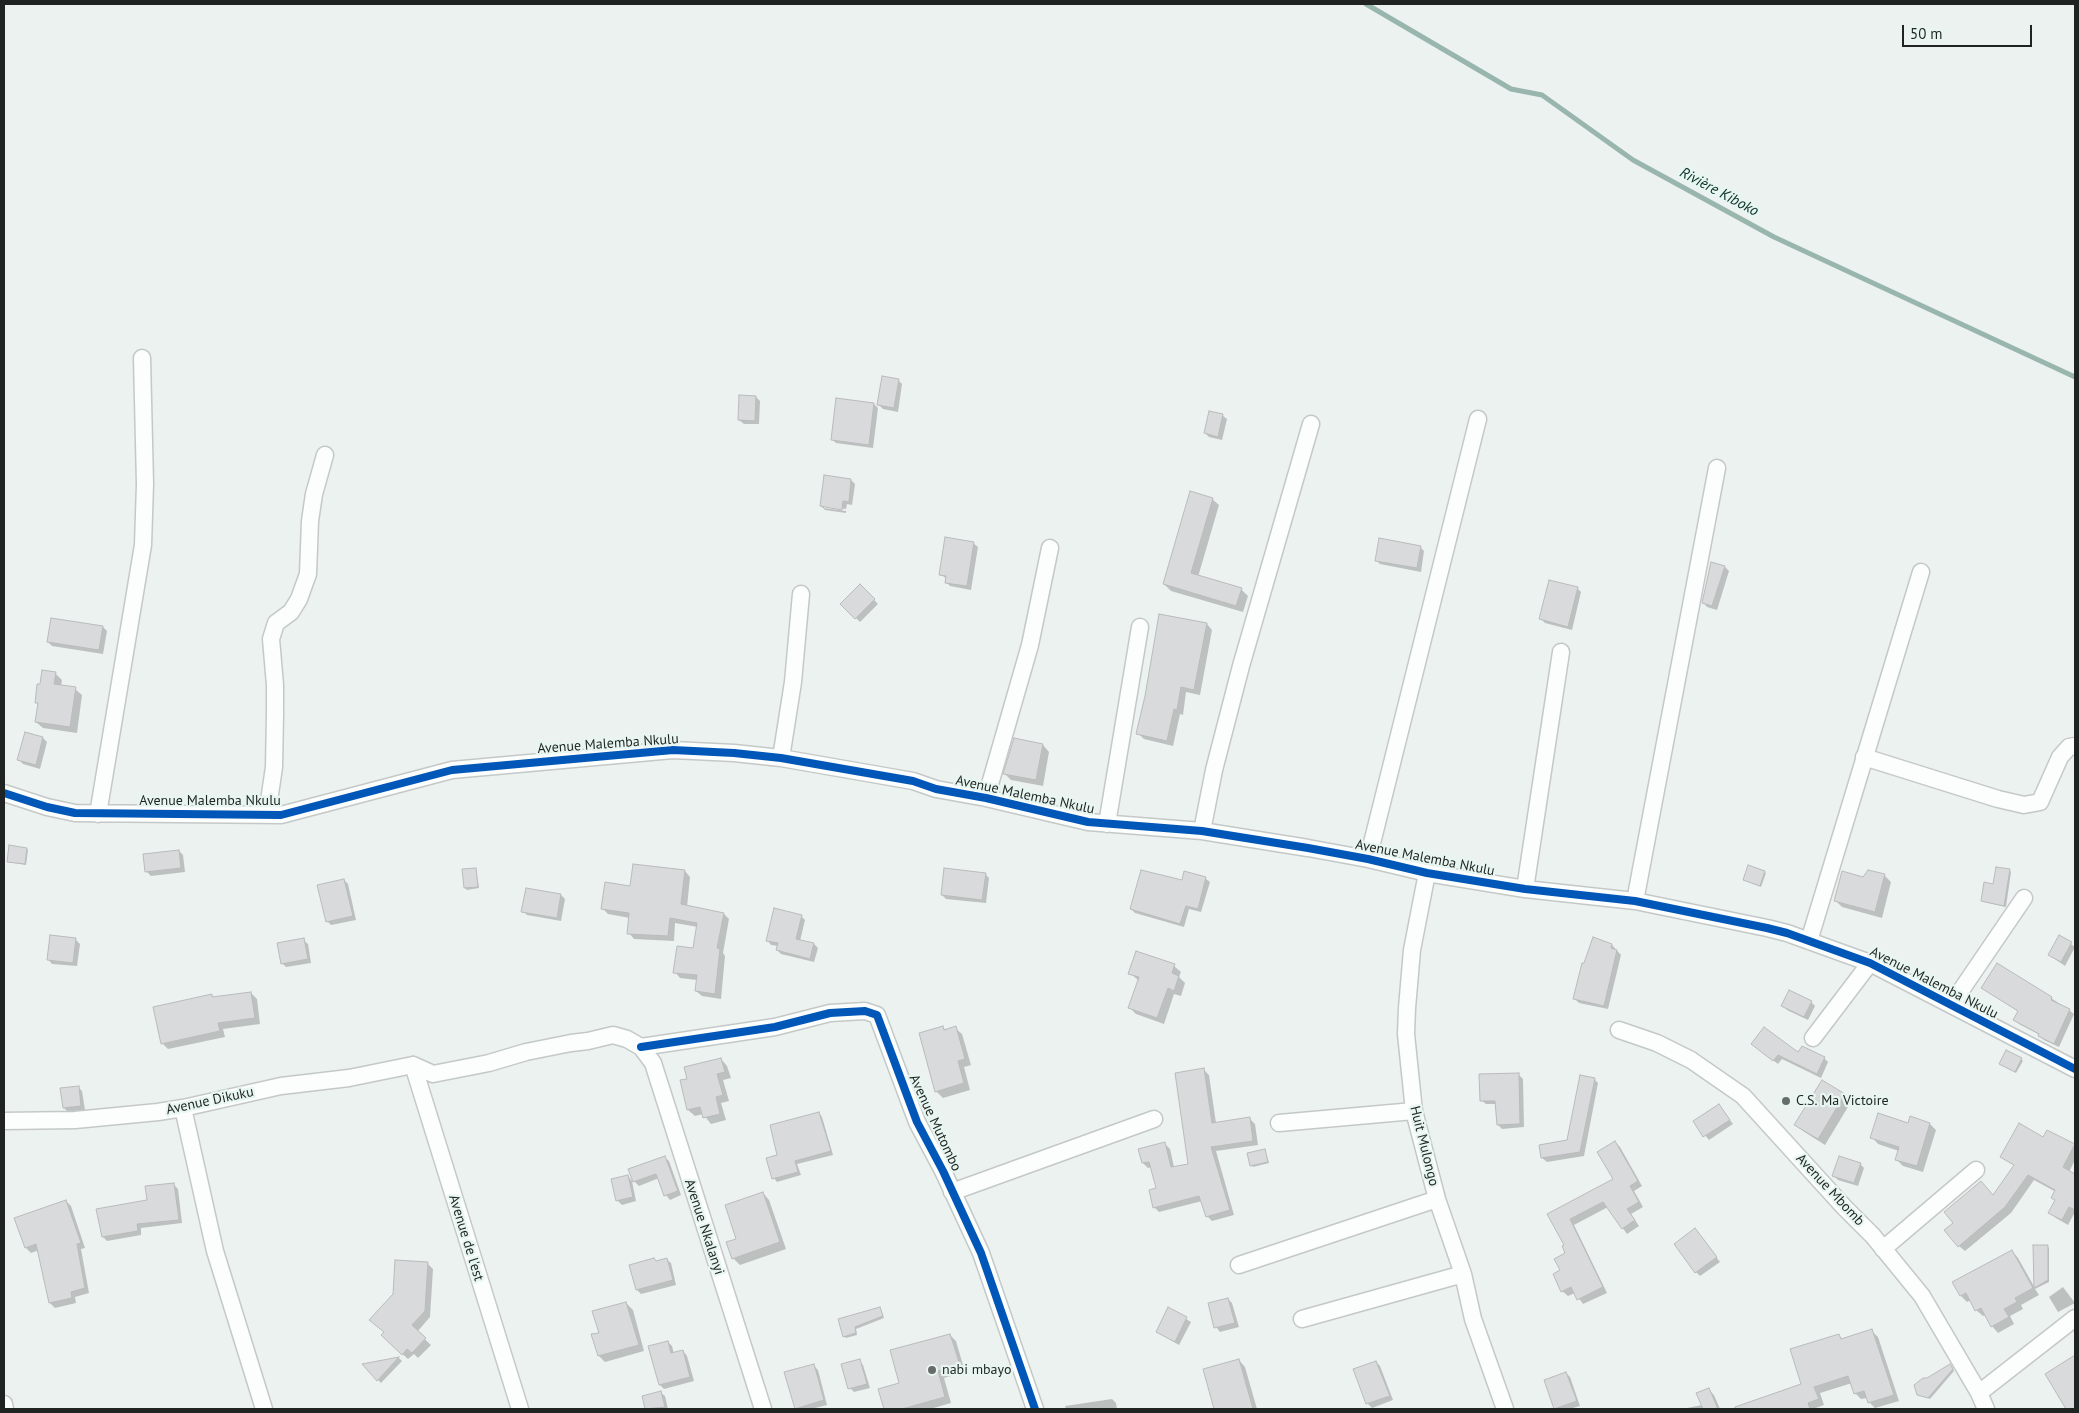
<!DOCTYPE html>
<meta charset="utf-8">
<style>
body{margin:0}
#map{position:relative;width:2079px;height:1413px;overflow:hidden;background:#ecf2f0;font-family:"PT Sans",sans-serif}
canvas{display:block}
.frame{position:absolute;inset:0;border:5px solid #1f2422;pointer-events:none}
.scale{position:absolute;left:1902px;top:25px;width:130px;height:22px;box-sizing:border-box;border:2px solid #1f2422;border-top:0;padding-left:6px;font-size:15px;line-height:18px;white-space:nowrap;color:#1f2422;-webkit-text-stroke:4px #e8f6f1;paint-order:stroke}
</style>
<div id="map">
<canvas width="2079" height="1413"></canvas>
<div class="frame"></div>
<div class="scale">50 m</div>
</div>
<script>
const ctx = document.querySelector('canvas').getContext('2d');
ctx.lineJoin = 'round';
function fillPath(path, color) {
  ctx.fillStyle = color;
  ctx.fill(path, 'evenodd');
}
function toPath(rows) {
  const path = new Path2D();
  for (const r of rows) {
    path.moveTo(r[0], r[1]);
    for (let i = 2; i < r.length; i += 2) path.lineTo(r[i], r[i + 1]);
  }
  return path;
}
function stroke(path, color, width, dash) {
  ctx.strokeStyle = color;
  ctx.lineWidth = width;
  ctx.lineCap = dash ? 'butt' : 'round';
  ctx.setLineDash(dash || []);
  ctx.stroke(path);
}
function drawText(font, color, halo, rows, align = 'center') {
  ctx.font = font + ' "PT Sans",sans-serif';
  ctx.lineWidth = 4.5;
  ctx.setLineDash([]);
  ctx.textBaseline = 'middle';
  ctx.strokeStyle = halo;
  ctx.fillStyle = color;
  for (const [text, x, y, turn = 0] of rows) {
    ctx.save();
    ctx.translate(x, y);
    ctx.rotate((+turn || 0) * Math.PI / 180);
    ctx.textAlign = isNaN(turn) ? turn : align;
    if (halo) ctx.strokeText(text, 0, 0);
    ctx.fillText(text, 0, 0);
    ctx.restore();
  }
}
fillPath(toPath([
 [898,380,902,384,898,412,883,409,879,405],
 [756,397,760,401,759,424,744,424,739,420],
 [874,404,878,408,873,448,836,443,832,439],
 [1222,415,1227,419,1222,440,1209,437,1205,433],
 [851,480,855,484,852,505,847,504,846,509,824,506,824,508,846,511,846,513,825,510,821,506],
 [1212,499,1219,505,1198,577,1241,589,1248,596,1243,612,1171,591,1164,584],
 [973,543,978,547,971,590,950,586,946,582,947,579,940,574],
 [1420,547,1424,551,1421,572,1380,564,1376,560],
 [1725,567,1729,571,1717,610,1707,607,1703,602],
 [860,585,878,604,860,622,842,604],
 [1577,588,1581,592,1572,630,1545,623,1541,619],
 [1207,624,1212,630,1200,695,1186,692,1183,715,1180,714,1173,746,1144,739,1138,733],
 [103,627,107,631,103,654,52,646,48,642],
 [55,673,62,680,61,686,75,689,82,695,77,733,43,728,36,722,39,705,36,702],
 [25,733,43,738,47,742,40,769,23,764,19,760],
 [1043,745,1049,752,1043,786,1011,780,1005,774],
 [27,849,28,850,26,865,8,862],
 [179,851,183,855,185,872,151,876,147,872,144,855],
 [476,869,479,888,467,890,465,888],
 [685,871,690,877,687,907,724,914,729,919,723,953,725,956,721,999,702,996,696,991,697,980,680,978,675,972,694,950,698,927,675,923,674,941,634,939,629,933,630,918,608,914,602,908,631,887],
 [1868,871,1885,876,1891,882,1882,918,1842,907,1836,901,1864,878],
 [2010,871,2011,872,2006,907,1984,902,1982,901],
 [1764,872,1766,873,1761,887,1744,880],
 [1185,873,1206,879,1210,882,1201,912,1189,909,1184,927,1135,913,1131,909,1182,882],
 [985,874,989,878,986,903,946,899,942,895],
 [344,880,348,884,356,920,331,925,327,921],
 [561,895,565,899,561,921,527,915,523,911],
 [801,916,805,920,800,941,814,944,818,948,814,962,781,954,777,950,778,946,771,945,768,941],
 [2060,936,2075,947,2065,966,2049,955],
 [75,939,80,944,77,966,52,964,48,959],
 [1594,939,1612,945,1621,955,1608,1009,1579,1003,1574,998],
 [303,940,308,944,311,963,286,967,282,963],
 [1174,966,1181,972,1179,977,1185,983,1181,996,1174,994,1164,1024,1136,1014,1130,1008,1139,981,1130,973],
 [1982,988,2051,998,2069,1010,2074,1014,2059,1047,2044,1040,2040,1035,2019,1024,2015,1020,2019,1012],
 [251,993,257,999,260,1024,223,1029,225,1037,168,1049,162,1043,211,996,214,998],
 [1811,1002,1815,1006,1808,1020,1787,1010,1783,1006],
 [943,1028,946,1030,955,1028,962,1034,971,1065,964,1067,970,1090,943,1098,936,1091],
 [1757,1048,1824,1058,1828,1062,1821,1078,1782,1059,1778,1064],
 [721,1059,727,1066,731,1078,723,1080,729,1101,721,1103,726,1120,711,1124,703,1114,695,1116,688,1110,688,1080],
 [2021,1059,2023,1061,2016,1073,2000,1064],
 [1204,1070,1209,1075,1216,1123,1250,1119,1255,1124,1258,1145,1216,1151,1234,1215,1212,1221,1207,1216,1202,1201,1159,1212,1154,1207,1157,1189,1152,1167,1148,1168,1143,1163,1165,1144,1170,1149,1174,1167,1189,1165],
 [1519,1075,1523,1079,1524,1127,1502,1129,1498,1125,1497,1104,1486,1104,1481,1100],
 [1594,1079,1598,1083,1584,1156,1547,1162,1542,1158,1568,1142],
 [1822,1082,1845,1095,1851,1102,1825,1145,1803,1131,1796,1125],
 [78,1087,82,1091,85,1110,68,1112,64,1108],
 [1719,1105,1733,1124,1709,1140,1694,1122],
 [819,1113,822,1117,833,1155,797,1164,801,1175,777,1182,774,1178,779,1155],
 [1908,1124,1930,1124,1936,1130,1923,1172,1903,1166,1896,1159,1899,1151,1878,1144,1872,1137],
 [2044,1139,2075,1146,2075,1160,2069,1172,2075,1175,2075,1212,2068,1225,2056,1218,2050,1212,2056,1200,2056,1192,2034,1180,2011,1213,1965,1251,1959,1246,2015,1166,2002,1157],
 [1615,1142,1620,1147,1642,1186,1634,1191,1643,1207,1631,1214,1639,1226,1627,1234,1608,1207,1574,1225,1607,1293,1583,1304,1575,1293,1568,1296,1562,1291,1554,1274,1562,1271,1567,1254,1565,1245,1549,1214,1615,1180],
 [1265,1150,1269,1163,1253,1167,1251,1165],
 [664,1157,669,1161,681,1195,670,1200,666,1195,659,1178,639,1186,634,1181],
 [1860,1164,1864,1168,1858,1186,1838,1180,1834,1176],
 [628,1176,632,1181,636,1201,622,1205,617,1200],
 [174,1185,178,1189,182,1223,141,1228,141,1235,107,1241,103,1237,98,1210,148,1201],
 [763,1193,769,1200,786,1249,740,1265,733,1258,738,1240],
 [66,1201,71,1206,85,1248,81,1249,89,1293,75,1297,76,1303,55,1308,50,1303,39,1250,31,1253,26,1248],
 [1699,1234,1720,1262,1700,1276,1696,1272],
 [2035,1246,2047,1247,2049,1248,2049,1282,2035,1289,2039,1295,2021,1305,2023,1309,2010,1316,2014,1324,1998,1333,1992,1326,1986,1315,1983,1316,1976,1310,1971,1300,1967,1302,1961,1296,2012,1251,2018,1258,2035,1288],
 [666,1259,671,1263,676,1285,641,1294,637,1290,656,1262],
 [427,1263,433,1269,430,1317,417,1332,431,1345,418,1358,414,1354,408,1359,388,1341],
 [2063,1287,2075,1303,2058,1312,2049,1297],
 [1228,1299,1232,1303,1239,1327,1220,1332,1216,1327],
 [626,1303,633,1310,644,1351,605,1362,599,1356,600,1333],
 [880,1308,884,1318,856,1329,857,1335,846,1338,844,1336,839,1319],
 [1169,1309,1191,1322,1179,1345,1157,1332],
 [1872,1331,1878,1337,1899,1401,1875,1408,1869,1402,1867,1398,1861,1399,1855,1393,1852,1383,1820,1393,1824,1405,1813,1409,1763,1409,1760,1400,1803,1385,1838,1335,1843,1340],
 [950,1335,956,1341,965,1372,944,1378,951,1403,930,1409,885,1409,880,1390,901,1384],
 [668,1342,672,1346,674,1354,683,1351,687,1356,694,1381,664,1389,660,1385,650,1347],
 [2075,1356,2075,1409,2067,1409,2046,1374],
 [399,1358,402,1361,381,1383,364,1365],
 [859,1360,863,1365,870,1388,854,1392,850,1388],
 [1239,1360,1245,1367,1257,1409,1216,1409,1204,1370],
 [1376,1362,1380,1366,1393,1400,1372,1408,1368,1404,1355,1370],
 [813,1365,818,1370,827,1405,811,1409,797,1409,796,1408],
 [1952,1367,1954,1371,1930,1399,1919,1395,1927,1379],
 [1566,1373,1570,1377,1580,1406,1569,1409,1556,1409],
 [1709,1390,1714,1395,1720,1409,1682,1409,1702,1405],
 [660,1392,665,1396,668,1409,647,1409,643,1397],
 [1112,1399,1116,1403,1117,1409,1066,1409,1065,1406]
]), '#0003');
stroke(toPath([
 [1366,4,1511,89,1542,95,1633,160,1774,237,2075,377]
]), '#99b6ae', 5);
const building = toPath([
 [882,376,899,379,894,408,877,405,882,376],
 [739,395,756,396,755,421,738,420,739,395],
 [836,398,874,403,869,445,831,440,836,398],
 [1209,411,1223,414,1218,437,1204,433,1209,411],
 [824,475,851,479,849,502,843,501,842,510,820,506,824,475],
 [1190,491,1213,498,1191,573,1242,588,1236,606,1163,584,1190,491],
 [945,537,974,542,967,586,945,583,946,576,939,575,945,537],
 [1379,538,1421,546,1417,568,1375,561,1379,538],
 [1711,562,1725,566,1712,606,1702,603,1711,562],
 [1549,580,1578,587,1568,627,1539,619,1549,580],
 [860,584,875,599,855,619,840,604,860,584],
 [1159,614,1207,623,1194,690,1181,687,1177,710,1174,709,1167,741,1136,734,1145,696,1159,614],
 [51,618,103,626,99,650,47,642,51,618],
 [42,670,56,672,54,684,76,687,70,727,35,722,38,703,35,703,37,684,40,684,42,670],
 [25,732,43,737,36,765,17,760,25,732],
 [1014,738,1043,744,1036,780,1003,774,1014,738],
 [9,845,27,848,25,864,7,862,9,845],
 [179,850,181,868,145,872,143,854,179,850],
 [633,864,685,870,681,904,724,913,717,948,720,949,715,994,695,991,697,975,673,973,677,946,693,948,697,923,670,918,668,936,627,934,629,913,601,909,605,882,630,886,633,864],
 [1748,865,1765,871,1760,886,1743,880,1748,865],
 [1996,867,2010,869,2004,906,1981,901,1984,882,1993,884,1996,867],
 [476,868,478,887,464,888,462,869,476,868],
 [944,868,986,873,982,900,941,895,944,868],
 [1141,870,1182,880,1184,871,1206,877,1198,909,1186,906,1180,924,1130,909,1141,870],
 [1868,870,1885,874,1875,912,1834,901,1842,871,1863,877,1868,870],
 [344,879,353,916,326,922,317,885,344,879],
 [526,888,561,894,557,918,521,912,526,888],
 [774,908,802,915,796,939,814,943,810,959,776,950,778,943,766,941,774,908],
 [50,935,76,938,73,963,47,960,50,935],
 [2059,935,2072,942,2061,962,2048,955,2059,935],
 [1593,937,1612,944,1611,948,1617,950,1604,1006,1573,999,1582,963,1584,963,1593,937],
 [304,938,308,959,281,964,277,943,304,938],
 [1136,951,1175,964,1172,973,1179,976,1174,991,1168,988,1157,1018,1128,1008,1139,977,1128,974,1136,951],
 [1997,963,2052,997,2051,1000,2070,1009,2054,1044,2038,1036,2039,1034,2013,1020,2018,1011,1981,988,1997,963],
 [1789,990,1812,1001,1804,1017,1781,1006,1789,990],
 [251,992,255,1018,218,1023,220,1031,161,1044,153,1007,212,994,212,997,251,992],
 [943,1026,944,1030,956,1026,965,1059,958,1061,964,1083,935,1092,919,1033,943,1026],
 [1764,1027,1798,1052,1802,1046,1825,1057,1817,1074,1778,1055,1773,1061,1751,1044,1764,1027],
 [2006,1050,2022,1058,2015,1072,1999,1064,2006,1050],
 [721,1058,725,1072,717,1074,723,1095,716,1097,720,1114,703,1118,700,1107,687,1110,680,1080,687,1079,684,1067,721,1058],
 [1204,1068,1212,1123,1250,1117,1253,1141,1211,1147,1230,1210,1206,1217,1199,1196,1153,1208,1149,1190,1156,1188,1149,1162,1142,1163,1138,1149,1165,1142,1171,1167,1188,1164,1175,1073,1204,1068],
 [1519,1073,1520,1124,1497,1125,1495,1101,1480,1101,1479,1074,1519,1073],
 [1580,1075,1595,1078,1580,1152,1541,1158,1539,1145,1567,1140,1580,1075],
 [1822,1080,1845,1094,1818,1139,1794,1125,1822,1080],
 [79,1086,81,1106,63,1108,60,1088,79,1086],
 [1719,1104,1730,1120,1703,1137,1693,1121,1719,1104],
 [819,1112,831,1151,795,1161,798,1172,772,1179,766,1158,777,1155,770,1125,819,1112],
 [1878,1113,1908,1123,1910,1116,1930,1123,1917,1166,1895,1160,1899,1147,1870,1138,1878,1113],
 [2019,1123,2043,1137,2047,1130,2075,1144,2063,1167,2075,1174,2075,1210,2069,1207,2062,1220,2048,1213,2055,1200,2051,1198,2055,1190,2028,1175,2005,1207,1958,1247,1944,1230,1953,1223,1944,1212,1981,1181,1993,1195,2014,1165,2000,1157,2019,1123],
 [1615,1141,1638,1181,1630,1186,1639,1202,1627,1209,1635,1220,1622,1229,1603,1202,1570,1219,1603,1287,1577,1300,1571,1287,1561,1292,1553,1274,1560,1270,1554,1259,1565,1253,1562,1246,1564,1245,1547,1214,1613,1179,1597,1152,1615,1141],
 [1265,1149,1268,1162,1250,1166,1247,1153,1265,1149],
 [665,1156,678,1191,664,1196,656,1174,633,1182,628,1169,665,1156],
 [1839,1156,1861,1163,1854,1183,1832,1176,1839,1156],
 [628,1175,633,1197,616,1201,611,1179,628,1175],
 [174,1183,179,1220,137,1224,138,1231,102,1237,96,1209,147,1200,145,1186,174,1183],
 [763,1192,780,1242,732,1259,726,1242,736,1239,725,1205,763,1192],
 [66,1200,81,1243,77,1244,85,1288,71,1292,72,1298,49,1303,36,1244,25,1248,14,1218,66,1200],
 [1695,1228,1717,1257,1695,1273,1674,1244,1695,1228],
 [2033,1245,2048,1245,2048,1280,2034,1288,2033,1245],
 [2012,1250,2033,1288,2015,1298,2017,1302,2004,1309,2009,1317,1991,1327,1981,1308,1975,1311,1966,1293,1960,1296,1952,1282,2012,1250],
 [654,1258,656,1261,667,1258,673,1280,636,1290,629,1265,654,1258],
 [395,1260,428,1262,425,1311,412,1325,426,1338,412,1353,407,1349,402,1355,381,1335,384,1332,369,1320,393,1294,395,1260],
 [1228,1298,1235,1323,1214,1328,1208,1303,1228,1298],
 [626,1302,639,1345,598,1356,591,1334,599,1333,592,1311,626,1302],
 [880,1307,883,1316,855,1327,856,1333,843,1337,838,1319,880,1307],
 [1168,1307,1187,1317,1175,1342,1156,1332,1168,1307],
 [1872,1329,1894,1395,1868,1403,1864,1391,1854,1394,1848,1376,1814,1387,1819,1399,1808,1403,1810,1409,1735,1409,1735,1407,1801,1384,1790,1349,1839,1334,1841,1339,1872,1329],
 [950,1334,960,1365,938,1371,945,1397,902,1409,884,1409,878,1389,899,1383,890,1350,950,1334],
 [668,1341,671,1353,683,1350,690,1377,659,1385,648,1346,668,1341],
 [2075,1355,2075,1409,2066,1409,2045,1374,2075,1355],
 [399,1357,377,1381,362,1364,399,1357],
 [860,1359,867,1384,848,1389,841,1364,860,1359],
 [1239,1359,1253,1409,1214,1409,1203,1369,1239,1359],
 [1376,1361,1390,1396,1366,1404,1353,1369,1376,1361],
 [814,1364,824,1400,795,1409,784,1372,814,1364],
 [1950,1364,1953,1369,1928,1398,1917,1395,1914,1385,1923,1378,1927,1378,1950,1364],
 [1566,1372,1577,1401,1554,1409,1544,1380,1566,1372],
 [1709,1388,1718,1409,1703,1409,1696,1393,1709,1388],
 [661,1391,665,1407,645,1409,642,1396,661,1391]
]);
fillPath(building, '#d9dadb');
stroke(building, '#b9babb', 1);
const street = toPath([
 [1864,757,1998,799,2024,805,2040,802,2060,757,2069,747,2075,746],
 [781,758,793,682,801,594],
 [4,793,47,807,75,813,281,815,452,770,673,750,734,753,781,758,913,781,936,789,986,798,1088,822,1202,831,1308,848,1368,859,1427,873,1525,889,1635,901,1767,928,1787,933,1870,963,2075,1069],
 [986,798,1030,645,1050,548],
 [98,814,143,545,145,484,142,358],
 [267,815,274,767,275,714,275,685,271,639,276,623,291,612,299,599,308,574,310,521,314,494,325,455],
 [1107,824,1140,627],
 [1202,831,1214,770,1241,666,1311,424],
 [1368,859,1478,419],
 [1427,873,1412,950,1407,1008,1406,1034,1414,1111,1437,1199,1463,1274,1473,1319,1505,1409],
 [1525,889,1561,652],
 [1635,901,1717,468],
 [1809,941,1921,572],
 [1951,1005,2024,898],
 [1619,1030,1657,1043,1691,1060,1743,1096,1844,1207,1873,1236,1922,1296,1979,1393,1986,1409],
 [1813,1038,1870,963],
 [641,1047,775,1027,830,1013,865,1011,877,1015,917,1122,943,1171,981,1253,1035,1409],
 [413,1065,433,1074,489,1063,526,1052,571,1043,588,1041,613,1035,627,1039,641,1047,653,1063,763,1409],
 [413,1065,520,1409],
 [183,1108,215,1251,264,1409],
 [4,1121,75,1120,158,1112,183,1108,281,1086,349,1078,413,1065],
 [1279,1123,1414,1111],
 [952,1192,1154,1119],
 [1883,1249,1976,1170],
 [1239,1265,1437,1199],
 [1302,1319,1463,1274],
 [1979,1393,2075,1318],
 [4,1404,5,1409]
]);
stroke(street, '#c4c9c7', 19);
stroke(street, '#fcfdfd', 16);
stroke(toPath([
 [4,793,47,807,75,813,281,815,452,770,673,750,734,753,781,758,913,781,936,789,986,798,1088,822,1202,831,1308,848,1368,859,1427,873,1525,889,1635,901,1767,928,1787,933,1870,963,2075,1069],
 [641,1047,775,1027,830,1013,865,1011,877,1015,917,1122,943,1171,981,1253,1035,1409]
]), '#0057b8', 8);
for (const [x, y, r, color] of [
 [1786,1101,5,"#676c6a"],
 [932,1370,5,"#676c6a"]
]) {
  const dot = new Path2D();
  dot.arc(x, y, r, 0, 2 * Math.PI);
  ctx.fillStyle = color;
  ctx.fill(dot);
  stroke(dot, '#e8f6f1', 2);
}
drawText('14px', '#1f2422', '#e8f6f1', [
 ["Avenue Malemba Nkulu",608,744,-4],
 ["Avenue Malemba Nkulu",1025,795,12],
 ["Avenue Malemba Nkulu",210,801],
 ["Avenue Malemba Nkulu",1425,858,11],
 ["Avenue Malemba Nkulu",1934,983,27],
 ["Avenue Dikuku",210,1101,-12],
 ["Avenue Mutombo",935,1123,65],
 ["Huit Mulongo",1424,1146,76],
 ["Avenue Mbomb",1830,1190,47],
 ["Avenue Nkalanyi",704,1227,72],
 ["Avenue de l'est",466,1238,73]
]);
drawText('14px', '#1f2422', '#e8f6f1', [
 ["C.S. Ma Victoire",1796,1101],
 ["nabi mbayo",942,1370]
], 'left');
drawText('italic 15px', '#093127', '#e8f6f1', [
 ["Rivière Kiboko",1719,192,28]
]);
</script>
